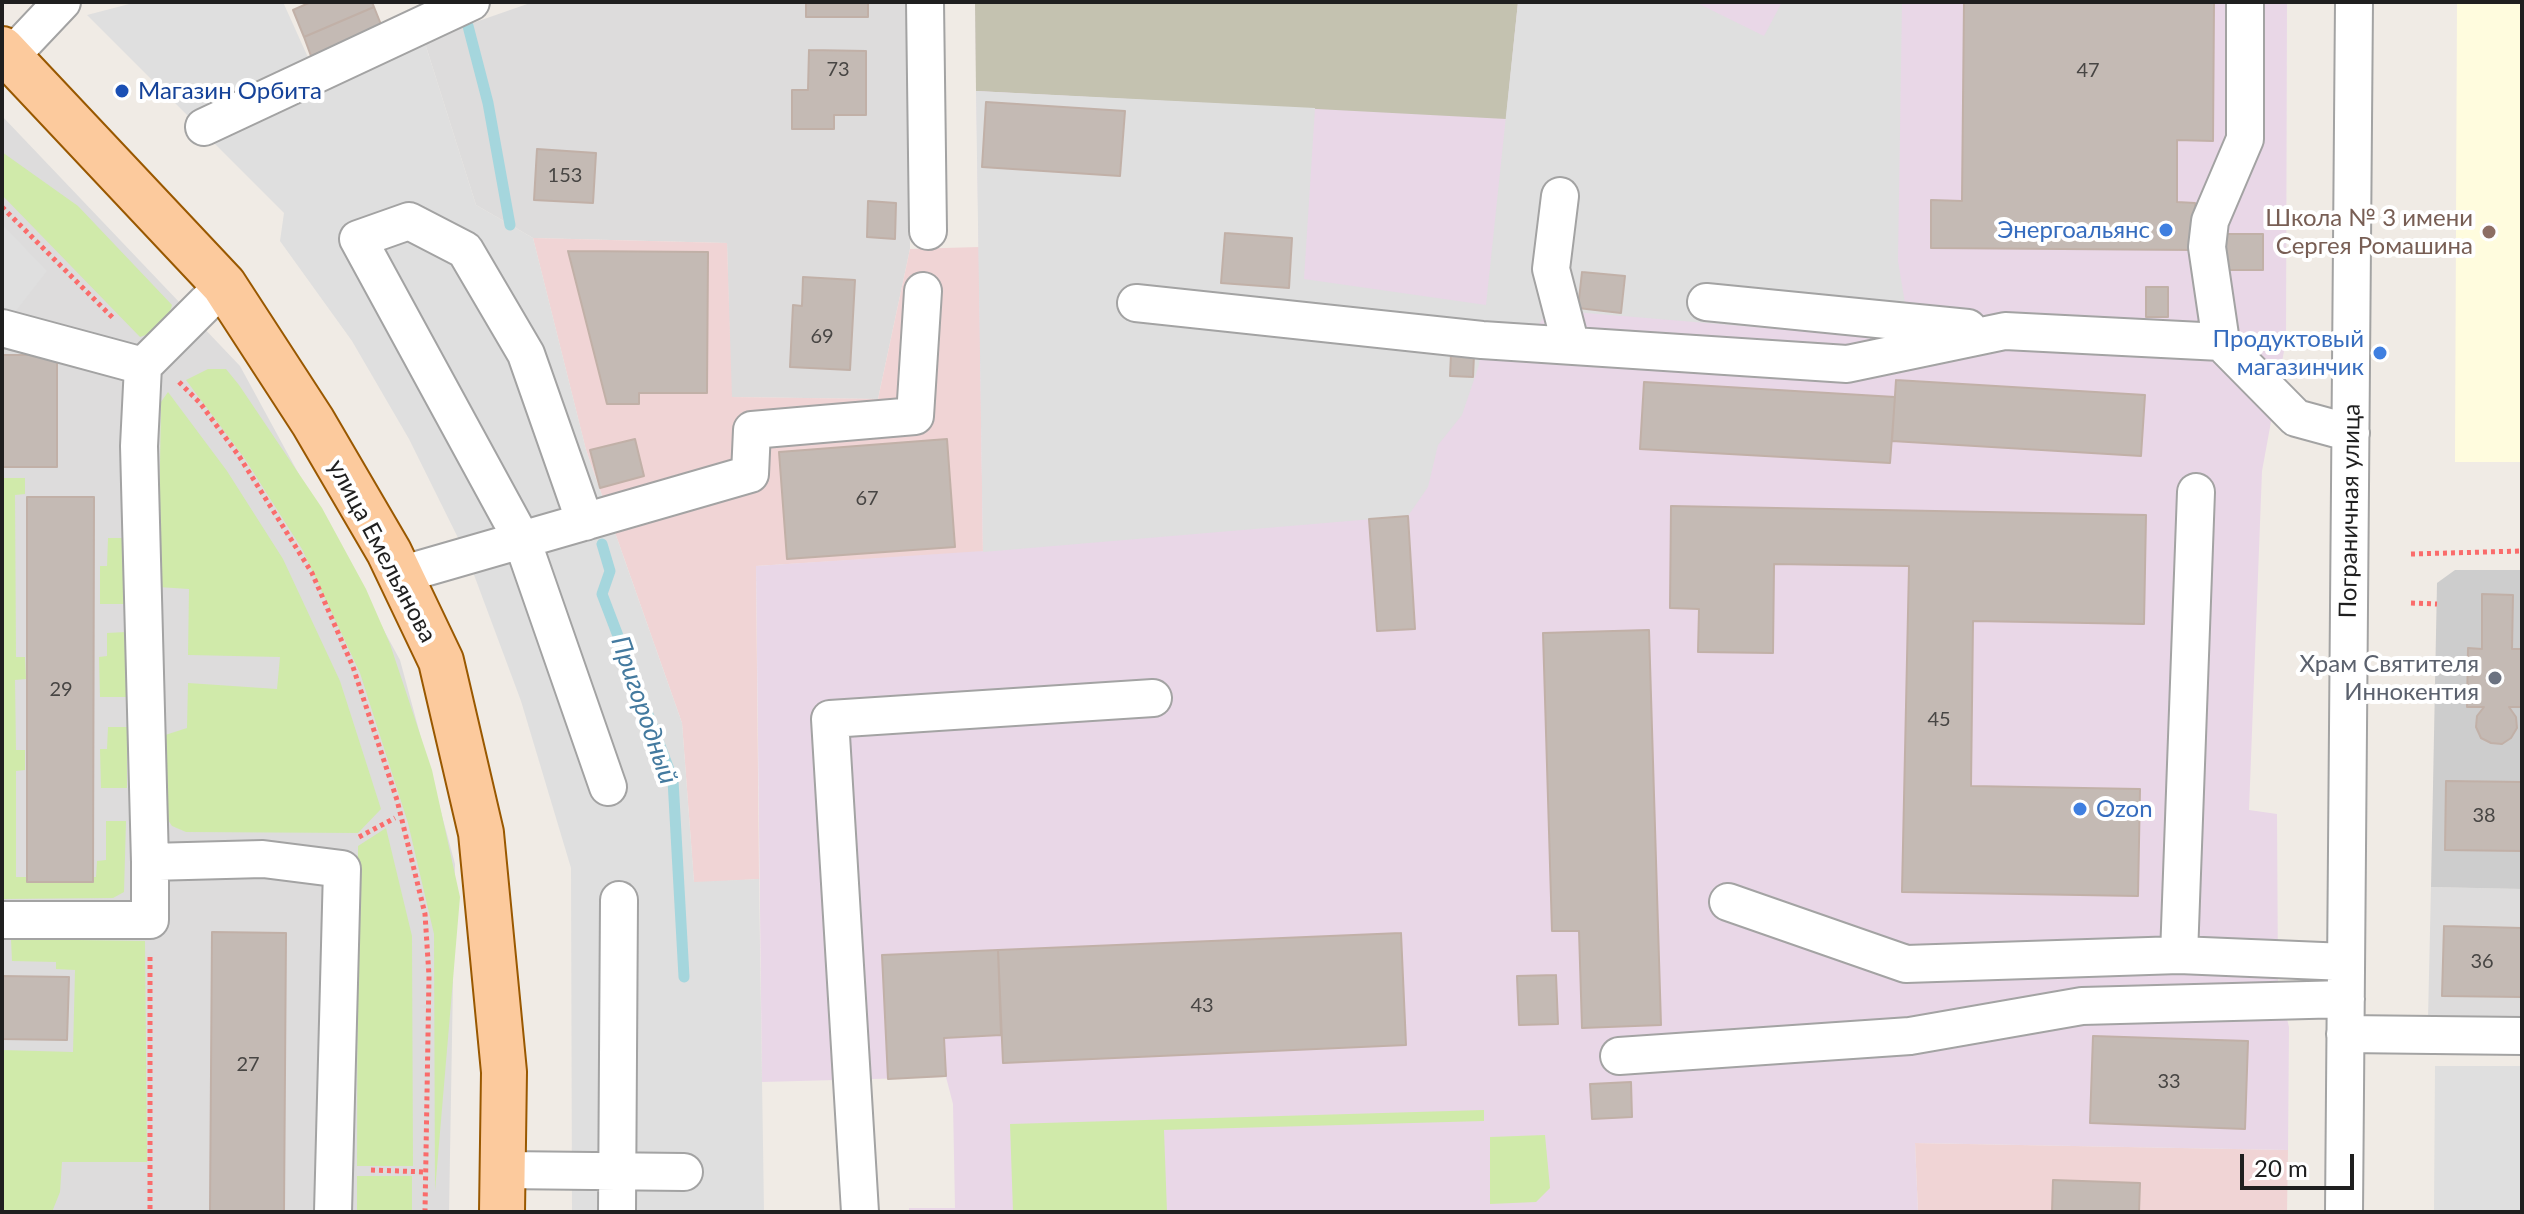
<!DOCTYPE html>
<meta charset="utf-8">
<style>
body{margin:0}
#map{position:relative;width:2524px;height:1214px;overflow:hidden;background:#f0ebe5;font-family:Lato,sans-serif}
canvas{display:block}
.frame{position:absolute;inset:0;border:4px solid #1f1f1f;pointer-events:none}
.scale{position:absolute;left:2240px;top:1154px;width:114px;height:36px;box-sizing:border-box;border:4px solid #1f1f1f;border-top:0;padding-left:10px;font-size:24px;line-height:28px;white-space:nowrap;color:#1f1f1f;-webkit-text-stroke:6px #fff;paint-order:stroke}
</style>
<div id="map">
<canvas width="2524" height="1214"></canvas>
<div class="frame"></div>
<div class="scale">20 m</div>
</div>
<script>
const ctx = document.querySelector('canvas').getContext('2d');
ctx.lineJoin = 'round';
function fillPath(path, color) {
  ctx.fillStyle = color;
  ctx.fill(path, 'evenodd');
}
function toPath(rows) {
  const path = new Path2D();
  for (const r of rows) {
    path.moveTo(r[0], r[1]);
    for (let i = 2; i < r.length; i += 2) path.lineTo(r[i], r[i + 1]);
  }
  return path;
}
function stroke(path, color, width, dash) {
  ctx.strokeStyle = color;
  ctx.lineWidth = width;
  ctx.lineCap = dash ? 'butt' : 'round';
  ctx.setLineDash(dash || []);
  ctx.stroke(path);
}
function drawText(font, color, halo, rows, align = 'center') {
  ctx.font = font + ' Lato,sans-serif';
  ctx.lineWidth = 8;
  ctx.setLineDash([]);
  ctx.textBaseline = 'middle';
  ctx.strokeStyle = halo;
  ctx.fillStyle = color;
  for (const [text, x, y, turn = 0] of rows) {
    ctx.save();
    ctx.translate(x, y);
    ctx.rotate((+turn || 0) * Math.PI / 180);
    ctx.textAlign = isNaN(turn) ? turn : align;
    if (halo) ctx.strokeText(text, 0, 0);
    ctx.fillText(text, 0, 0);
    ctx.restore();
  }
}
fillPath(toPath([
 [533,2,909,2,910,249,878,399,731,397,727,243,533,238,476,205,424,40],
 [2,116,240,366,400,660,455,864,449,1212,2,1212],
 [2431,887,2522,889,2522,1018,2428,1019]
]), '#dddcdc');
fillPath(toPath([
 [533,238,727,243,732,397,878,399,910,249,979,247,983,552,756,566,759,879,694,883,682,723,586,450],
 [1915,1143,2288,1150,2287,1212,1918,1212]
]), '#f0d4d5');
fillPath(toPath([
 [975,2,2287,2,2286,340,2262,471,2249,810,2277,814,2278,982,2289,1027,2288,1150,1915,1143,1918,1212,909,1212,909,1208,955,1208,953,1104,946,1077,762,1082,756,566,983,551]
]), '#e9d7e7');
fillPath(toPath([
 [2457,2,2522,2,2522,462,2455,462]
]), '#fffcde');
fillPath(toPath([
 [2455,570,2520,570,2522,573,2522,889,2431,887,2437,583]
]), '#cdcdcd');
fillPath(toPath([
 [975,2,1518,2,1506,119,976,91]
]), '#c4c2b0');
fillPath(toPath([
 [2,152,78,206,172,305,168,318,152,333,140,337,2,195],
 [208,369,226,369,239,385,322,508,366,589,390,644,432,770,460,897,435,1191,434,934,408,823,360,673,302,549,245,459,186,380],
 [168,392,227,471,283,559,340,681,381,809,358,833,186,832,172,826,164,814,159,737,187,728,188,683,277,689,280,657,188,655,189,589,158,587,161,402],
 [2,478,25,478,25,494,15,495,16,657,25,657,26,679,15,680,16,750,25,750,25,770,16,771,16,877,96,877,97,861,106,860,106,821,126,821,124,892,113,898,2,899],
 [108,538,126,538,126,604,100,604,100,566,107,566],
 [126,632,126,697,100,697,99,657,107,656,107,633],
 [108,727,127,727,127,788,101,788,100,749,107,749],
 [386,828,412,936,413,1166,357,1166,358,846],
 [11,939,145,941,147,1162,62,1162,60,1192,52,1212,2,1212,2,1050,73,1052,75,970,56,969,56,962,12,961],
 [1484,1110,1484,1121,1164,1130,1167,1212,1013,1212,1010,1124],
 [1545,1135,1550,1188,1536,1202,1490,1204,1490,1137],
 [357,1176,412,1176,412,1212,357,1212]
]), '#d0eaaa');
fillPath(toPath([
 [137,2,283,2,311,64,191,119,87,15],
 [1518,2,1695,2,1764,36,1782,2,1902,2,1898,261,1911,340,1550,310,1534,330,1484,325,1479,365,1462,415,1438,445,1428,487,1408,516,983,552,976,91,1315,108,1304,279,1486,305],
 [424,40,476,205,533,238,586,450,682,723,694,882,759,879,764,1212,572,1212,571,868,521,701,467,556,409,439,352,341,280,241,284,213,212,141],
 [2,224,47,271,12,316,2,316],
 [2435,1066,2522,1066,2522,1212,2434,1212]
]), '#dfdfdf');
stroke(toPath([
 [468,26,488,103,510,225],
 [602,544,610,571,602,594,673,780,684,977]
]), '#a5d6dd', 11);
const building = toPath([
 [311,2,372,2,374,7,304,37,293,10,311,2],
 [806,2,868,2,868,17,806,17,806,2],
 [1964,2,2214,2,2213,141,2177,140,2177,202,2195,203,2194,250,1931,248,1931,200,1962,201,1964,2],
 [374,7,382,27,311,56,304,37,374,7],
 [809,50,866,51,866,115,834,115,834,129,792,129,792,90,808,90,809,50],
 [986,102,1125,111,1120,176,982,167,986,102],
 [537,149,596,153,593,203,534,200,537,149],
 [868,201,896,203,895,239,867,237,868,201],
 [1225,233,1292,238,1289,288,1221,283,1225,233],
 [2222,234,2263,234,2263,270,2222,270,2222,234],
 [568,251,708,252,707,393,639,393,639,404,607,404,568,251],
 [1582,272,1625,276,1621,313,1578,308,1582,272],
 [803,277,855,280,850,370,790,367,793,305,802,306,803,277],
 [2146,287,2168,287,2168,317,2146,317,2146,287],
 [1451,354,1474,355,1473,377,1450,376,1451,354],
 [2,355,57,355,57,467,2,467,2,355],
 [1896,380,2145,395,2141,456,1892,441,1896,380],
 [1644,382,1895,397,1890,463,1640,449,1644,382],
 [635,439,644,476,600,488,590,450,635,439],
 [947,439,955,547,787,559,779,452,947,439],
 [27,497,94,497,93,882,27,882,27,497],
 [1671,506,2146,515,2144,624,1973,621,1971,786,2140,789,2138,896,1902,892,1909,566,1774,564,1773,653,1698,652,1699,609,1670,608,1671,506],
 [1408,516,1415,629,1377,631,1369,519,1408,516],
 [2482,594,2513,595,2512,649,2522,649,2522,707,2509,707,2516,717,2517,728,2511,738,2502,744,2491,743,2481,738,2476,727,2477,716,2484,707,2467,707,2468,648,2482,649,2482,594],
 [1649,630,1661,1025,1582,1028,1579,931,1552,931,1543,633,1649,630],
 [2446,781,2522,782,2522,851,2445,850,2446,781],
 [2444,926,2522,928,2522,997,2442,996,2444,926],
 [212,932,286,933,284,1212,210,1212,212,932],
 [1401,933,1406,1045,1003,1063,998,950,1401,933],
 [998,950,1001,1035,944,1038,946,1076,888,1079,882,955,998,950],
 [1556,975,1558,1024,1519,1025,1517,976,1556,975],
 [2,976,69,977,67,1040,2,1039,2,976],
 [2093,1036,2248,1041,2245,1129,2090,1123,2093,1036],
 [1631,1082,1632,1117,1592,1119,1590,1084,1631,1082],
 [2053,1180,2140,1183,2139,1212,2052,1212,2053,1180]
]);
fillPath(building, '#c4bab4');
stroke(building, '#c1b0a7', 2);
const minor = toPath([
 [925,2,928,231],
 [2245,2,2245,139,2210,221,2207,247,2221,342,2296,418,2351,433],
 [10,57,62,2],
 [204,127,471,2],
 [1560,196,1551,269,1571,346],
 [1706,302,1968,328],
 [1136,303,1482,340,1847,364,2005,331,2221,342],
 [2,328,143,366,139,446,150,862,263,859,342,869,333,1212],
 [143,366,224,285],
 [585,522,526,354,465,250,409,221,358,239,522,540,608,787],
 [400,575,750,474,752,430,915,416,923,291],
 [1728,902,1906,964,2179,955,2346,962],
 [2,920,150,920,150,862],
 [2179,955,2196,492],
 [2345,1034,2522,1036],
 [1619,1056,1910,1036,2082,1006,2346,999],
 [503,1170,684,1172],
 [617,1212,619,900],
 [860,1212,830,719,1153,698],
 [2344,1212,2354,2]
]);
const major = toPath([
 [2,49,224,285,313,422,389,552,441,661,481,833,504,1072,502,1212]
]);
stroke(minor, '#a3a3a3', 40);
stroke(major, '#995800', 48);
stroke(toPath([
 [2,207,114,319],
 [179,382,200,403,239,456,312,573,353,667,397,800,425,914,429,976,425,1212],
 [2411,554,2522,551],
 [2411,603,2437,604],
 [359,837,395,818],
 [150,957,150,1212],
 [371,1170,426,1172]
]), '#fa6c6b', 5, [4, 4]);
stroke(minor, '#fff', 36);
stroke(major, '#fcca9d', 44);
for (const [x, y, r, color] of [
 [122,91,8,"#1a4fb4"],
 [2166,230,8,"#3f7fe0"],
 [2489,232,8,"#8d6e63"],
 [2380,353,8,"#3f7fe0"],
 [2495,678,8,"#6b7280"],
 [2080,809,8,"#3f7fe0"]
]) {
  const dot = new Path2D();
  dot.arc(x, y, r, 0, 2 * Math.PI);
  ctx.fillStyle = color;
  ctx.fill(dot);
  stroke(dot, '#fff', 3);
}
drawText('20px', '#484644', null, [
 ["73",838,70],
 ["47",2088,71],
 ["153",565,176],
 ["69",822,337],
 ["67",867,499],
 ["29",61,690],
 ["45",1939,720],
 ["38",2484,816],
 ["36",2482,962],
 ["43",1202,1006],
 ["27",248,1065],
 ["33",2169,1082]
]);
drawText('24px', '#164399', '#fff', [
 ["Магазин Орбита",138,91]
], 'left');
drawText('24px', '#785e54', '#fff', [
 ["Школа № 3 имени",2473,218],
 ["Сергея Ромашина",2473,246]
], 'right');
drawText('24px', '#366cbe', '#fff', [
 ["Энергоальянс",2150,230],
 ["Продуктовый",2364,339],
 ["магазинчик",2364,367],
 ["Ozon",2096,809,"left"]
], 'right');
drawText('24px', '#1f1f1f', '#fff', [
 ["Пограничная улица",2350,511,-89],
 ["улица Емельянова",382,551,62]
]);
drawText('24px', '#5b616d', '#fff', [
 ["Храм Святителя",2479,664],
 ["Иннокентия",2479,692]
], 'right');
drawText('italic 26px', '#447a9f', '#fff', [
 ["Пригородный",644,710,71]
]);
</script>
